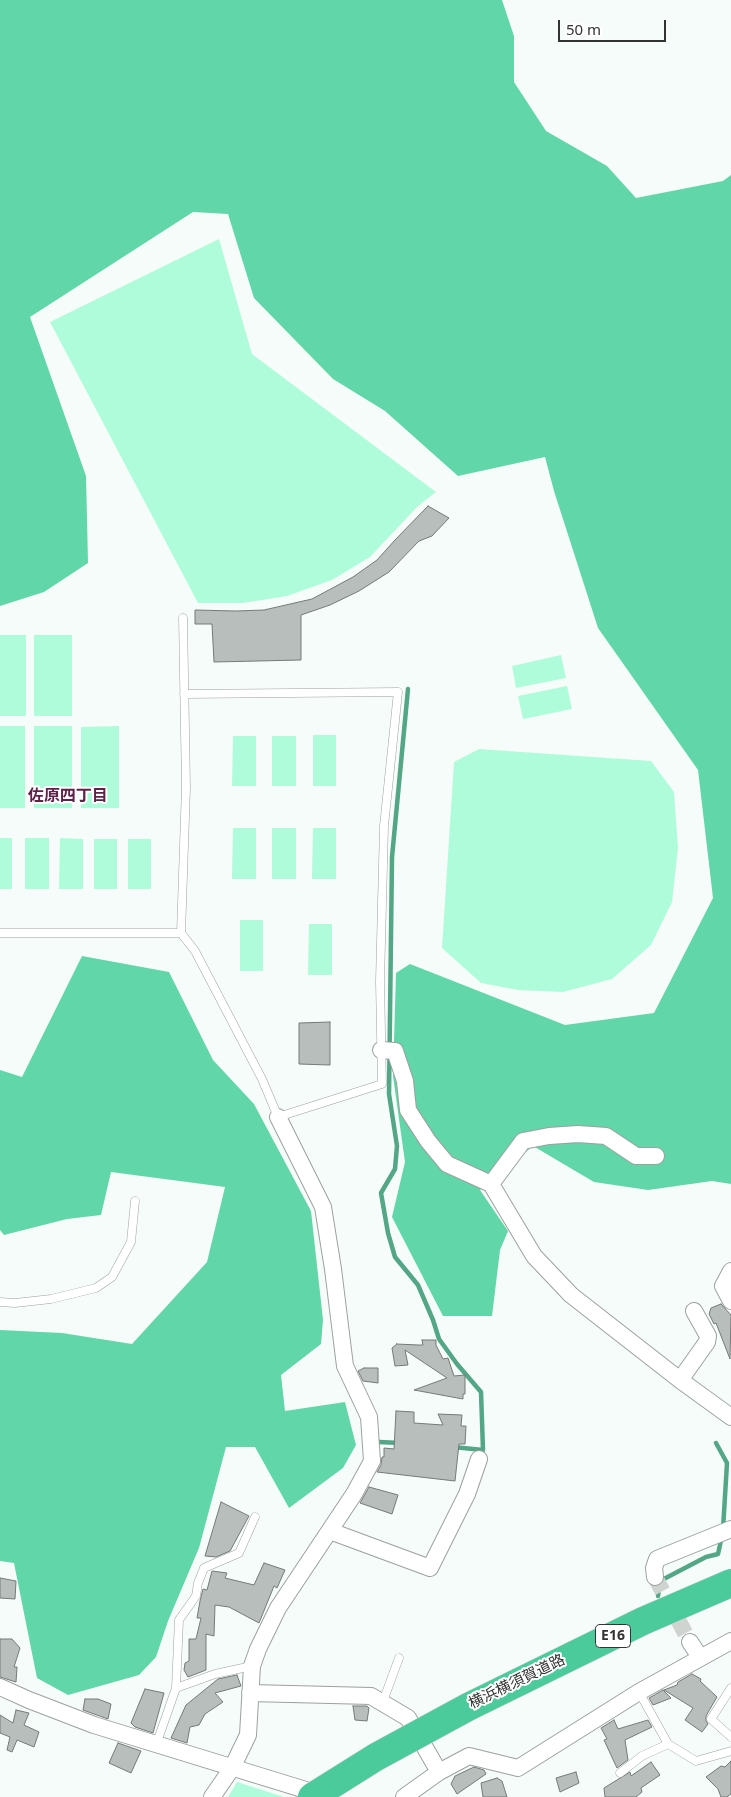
<!DOCTYPE html>
<meta charset="utf-8">
<style>
body{margin:0}
#map{position:relative;width:731px;height:1797px;overflow:hidden;background:#f6fcf9;font-family:"Noto Sans",sans-serif}
canvas{display:block}
.scale{position:absolute;left:558px;top:20px;width:108px;height:22px;box-sizing:border-box;border:2px solid #323433;border-top:0;padding-left:6px;font-size:15px;line-height:18px;white-space:nowrap;color:#323433;-webkit-text-stroke:4px #fff;paint-order:stroke}
</style>
<div id="map">
<canvas width="731" height="1797"></canvas>
<div class="scale">50 m</div>
</div>
<script>
const ctx = document.querySelector('canvas').getContext('2d');
ctx.lineJoin = 'round';
function fillPath(path, color) {
  ctx.fillStyle = color;
  ctx.fill(path, 'evenodd');
}
function toPath(rows) {
  const path = new Path2D();
  for (const r of rows) {
    path.moveTo(r[0], r[1]);
    for (let i = 2; i < r.length; i += 2) path.lineTo(r[i], r[i + 1]);
  }
  return path;
}
function stroke(path, color, width, dash) {
  ctx.strokeStyle = color;
  ctx.lineWidth = width;
  ctx.lineCap = dash ? 'butt' : 'round';
  ctx.setLineDash(dash || []);
  ctx.stroke(path);
}
function drawText(font, color, halo, rows, align = 'center') {
  ctx.font = font + ' "Noto Sans","Noto Sans JP",sans-serif';
  ctx.lineWidth = 4;
  ctx.setLineDash([]);
  ctx.textBaseline = 'middle';
  ctx.strokeStyle = halo;
  ctx.fillStyle = color;
  for (const [text, x, y, turn = 0] of rows) {
    ctx.save();
    ctx.translate(x, y);
    ctx.rotate((+turn || 0) * Math.PI / 180);
    ctx.textAlign = isNaN(turn) ? turn : align;
    if (halo) ctx.strokeText(text, 0, 0);
    ctx.fillText(text, 0, 0);
    ctx.restore();
  }
}
fillPath(toPath([
 [219,239,252,354,436,492,417,507,370,557,332,580,287,596,243,603,198,603,50,322],
 [0,635,26,635,26,716,0,716],
 [34,635,72,635,72,716,34,716],
 [561,655,566,678,516,688,512,666],
 [567,686,572,709,523,719,518,696],
 [0,726,25,726,25,808,0,808],
 [34,726,72,726,72,808,34,808],
 [119,726,119,808,81,808,81,727],
 [313,735,336,735,336,786,313,786],
 [233,736,256,736,256,786,232,786],
 [272,736,296,736,296,786,272,786],
 [479,749,651,761,674,792,678,848,672,902,651,945,612,979,563,992,518,990,481,983,442,948,454,762],
 [233,828,256,828,256,879,232,879],
 [272,828,296,828,296,879,272,879],
 [313,828,336,828,336,879,312,879],
 [0,838,12,838,12,889,0,889],
 [25,838,49,838,49,889,25,889],
 [60,838,83,839,83,889,59,889],
 [94,839,117,839,117,889,94,889],
 [128,839,151,839,151,889,128,889],
 [240,920,263,920,263,971,240,971],
 [309,924,332,924,332,975,308,975],
 [237,1782,284,1797,228,1797]
]), '#affcda');
fillPath(toPath([
 [0,0,502,0,514,36,514,82,546,131,607,166,636,198,723,181,731,175,731,1184,712,1181,648,1190,594,1182,533,1146,480,1190,508,1231,500,1250,492,1316,443,1316,392,1217,405,1162,393,1076,396,973,410,964,565,1025,654,1013,713,898,698,770,598,628,554,491,545,457,458,476,385,411,333,379,254,298,228,214,193,212,30,317,86,476,88,563,44,592,0,606],
 [82,956,169,972,213,1060,254,1104,311,1211,323,1320,321,1344,281,1375,285,1411,345,1402,356,1445,343,1468,289,1508,255,1447,226,1447,199,1548,168,1621,156,1657,139,1675,68,1695,37,1678,14,1563,0,1561,0,1330,62,1333,132,1344,207,1262,225,1187,111,1172,101,1215,67,1219,4,1235,0,1230,0,1070,22,1077]
]), '#61d6a8');
stroke(toPath([
 [408,689,392,857,389,1094,397,1146,395,1169,381,1193,388,1233,395,1257,418,1285,433,1320,439,1339,457,1364,481,1392,483,1450,453,1447],
 [379,1442,400,1443],
 [716,1443,727,1463,723,1529],
 [658,1596,660,1581,706,1557,718,1554,722,1536]
]), '#53a686', 4.5);
const building = toPath([
 [428,506,449,518,432,536,419,541,389,572,359,591,330,605,301,615,301,660,214,662,212,624,195,624,195,610,236,611,264,610,312,599,353,577,377,560,395,540,428,506],
 [330,1022,330,1065,299,1064,299,1023,330,1022],
 [721,1304,731,1315,730,1359,716,1323,714,1324,709,1314,711,1308,721,1304],
 [422,1340,436,1340,436,1345,443,1359,448,1358,454,1376,465,1375,465,1394,463,1394,463,1399,414,1390,447,1378,405,1350,408,1365,395,1366,392,1348,397,1344,396,1344,419,1345,423,1345,422,1340],
 [364,1368,378,1368,378,1383,363,1381,358,1371,364,1368],
 [396,1411,414,1412,414,1423,443,1425,438,1414,462,1415,461,1426,466,1426,465,1444,459,1444,455,1481,377,1472,381,1465,382,1457,384,1457,384,1448,394,1449,396,1411],
 [369,1487,398,1495,392,1514,360,1503,369,1487],
 [221,1502,249,1516,230,1551,216,1557,205,1556,221,1502],
 [264,1563,285,1570,277,1588,274,1586,259,1623,229,1607,215,1605,214,1636,206,1634,206,1670,188,1677,184,1670,185,1663,189,1661,189,1639,196,1639,201,1618,197,1618,200,1601,203,1589,207,1590,212,1571,227,1573,225,1578,254,1585,264,1563],
 [0,1578,16,1581,15,1599,0,1598,0,1578],
 [0,1639,12,1639,20,1648,14,1667,17,1667,16,1682,0,1677,0,1639],
 [692,1674,701,1679,700,1681,717,1697,706,1716,706,1721,708,1724,702,1732,685,1720,693,1708,664,1690,677,1685,678,1682,692,1674],
 [237,1675,241,1686,215,1693,223,1702,205,1714,199,1725,190,1727,187,1743,171,1738,186,1705,218,1679,237,1675],
 [145,1689,164,1693,153,1733,135,1727,131,1723,145,1689],
 [663,1690,671,1698,653,1705,649,1698,663,1690],
 [85,1699,98,1699,111,1704,108,1719,83,1710,85,1699],
 [353,1706,367,1706,369,1708,367,1721,355,1720,353,1706],
 [16,1710,29,1713,24,1725,39,1732,34,1747,17,1740,12,1752,7,1750,10,1737,0,1733,0,1715,13,1723,16,1710],
 [614,1720,618,1729,648,1720,652,1727,625,1740,628,1760,617,1768,604,1740,607,1739,601,1728,614,1720],
 [118,1743,141,1751,131,1773,109,1763,118,1743],
 [731,1761,731,1794,727,1797,721,1797,718,1789,706,1777,721,1766,725,1767,731,1761],
 [651,1762,660,1775,641,1788,642,1792,636,1797,605,1797,604,1788,630,1772,631,1776,651,1762],
 [474,1767,484,1770,486,1774,457,1794,451,1784,455,1776,474,1767],
 [576,1772,579,1783,560,1792,556,1778,576,1772],
 [497,1778,502,1781,507,1797,483,1797,481,1783,497,1778]
]);
fillPath(building, '#b8bebb');
stroke(building, '#747a77', 1);
stroke(toPath([
 [655,1577,690,1642]
]), '#cfd4d1', 16, [16, 8]);
const lane = toPath([
 [183,618,186,787,181,933,195,951,262,1079,278,1117,382,1084,380,981,384,826,398,692,184,694],
 [0,933,181,933],
 [0,1302,15,1303,51,1299,96,1288,112,1277,131,1242,135,1201],
 [176,1688,215,1674,252,1666],
 [731,1688,711,1719,731,1737],
 [639,1692,668,1744,696,1761,731,1751],
 [382,1704,399,1658],
 [156,1745,176,1688,179,1620,196,1596,198,1583,204,1568,239,1553,255,1517],
 [620,1773,642,1756,668,1744]
]);
const street = toPath([
 [381,1050,395,1051,405,1081,408,1110,428,1141,447,1164,491,1184,523,1141,549,1136,578,1134,606,1136,636,1156,656,1156],
 [491,1184,534,1256,571,1295,680,1380,731,1417],
 [731,1271,723,1286,731,1301],
 [680,1380,707,1342,708,1336,694,1311],
 [330,1531,430,1568,467,1494,479,1459],
 [655,1577,654,1568,657,1559,731,1529],
 [690,1642,700,1657],
 [0,1687,29,1700,94,1725,322,1795],
 [250,1693,371,1696,408,1718,439,1772],
 [212,1797,232,1768,248,1735,252,1666,258,1649,278,1608,354,1494,372,1461,369,1417,345,1366,333,1269,323,1207,278,1117],
 [404,1797,439,1772,469,1756,518,1768,639,1692,731,1641]
]);
stroke(lane, '#9ba19e', 9);
stroke(street, '#9ba19e', 18);
stroke(lane, '#fff', 8);
stroke(street, '#fff', 16);
const highwayBridge = toPath([
 [312,1797,376,1757,468,1707,643,1621,731,1583]
]);
stroke(highwayBridge, '#d6d6d6', 29, []);
stroke(highwayBridge, '#4bca9b', 28);
for (const [x, y, w] of [
 [613,1636,35]
]) {
  const box = new Path2D();
  box.roundRect(x - w / 2, y - 11.5, w, 23, 4);
  ctx.fillStyle = '#fff';
  ctx.fill(box);
  stroke(box, '#323433', 1);
}
drawText('bold 14px', '#323433', null, [
 ["E16",613,1636]
]);
drawText('15px', '#323433', '#fff', [
 ["横浜横須賀道路",517,1682,-26]
]);
drawText('bold 16px', '#5f2248', '#fff', [
 ["佐原四丁目",68,796]
]);
</script>
